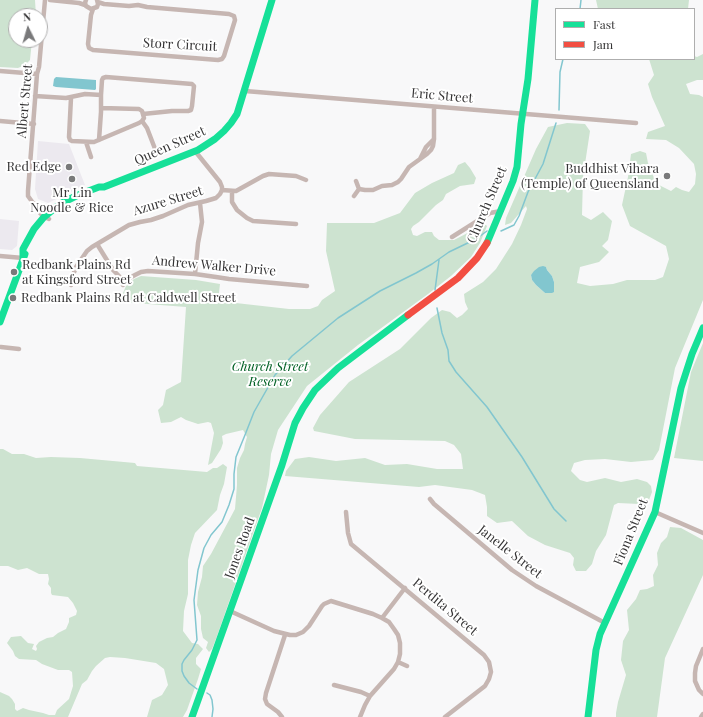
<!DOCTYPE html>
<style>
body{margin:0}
#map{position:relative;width:703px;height:717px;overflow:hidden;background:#f8f8f9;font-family:"Playfair Display",serif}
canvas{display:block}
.legend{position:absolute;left:555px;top:8px;width:140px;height:52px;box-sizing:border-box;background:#fff;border:1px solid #aeaeae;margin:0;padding:5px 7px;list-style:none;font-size:12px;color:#353435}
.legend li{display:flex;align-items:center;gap:8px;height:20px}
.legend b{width:20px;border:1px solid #aeaeae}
.north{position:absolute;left:8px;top:8px;width:40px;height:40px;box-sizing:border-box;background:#fff;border:1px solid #aeaeae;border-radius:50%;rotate:355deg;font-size:11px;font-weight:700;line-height:16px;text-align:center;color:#353435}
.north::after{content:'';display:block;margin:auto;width:14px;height:18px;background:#79797a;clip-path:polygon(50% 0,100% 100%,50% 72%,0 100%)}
</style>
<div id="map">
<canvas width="703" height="717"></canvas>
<ul class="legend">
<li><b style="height:5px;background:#16e098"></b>Fast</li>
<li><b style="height:5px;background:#f24e42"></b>Jam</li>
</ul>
<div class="north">N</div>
</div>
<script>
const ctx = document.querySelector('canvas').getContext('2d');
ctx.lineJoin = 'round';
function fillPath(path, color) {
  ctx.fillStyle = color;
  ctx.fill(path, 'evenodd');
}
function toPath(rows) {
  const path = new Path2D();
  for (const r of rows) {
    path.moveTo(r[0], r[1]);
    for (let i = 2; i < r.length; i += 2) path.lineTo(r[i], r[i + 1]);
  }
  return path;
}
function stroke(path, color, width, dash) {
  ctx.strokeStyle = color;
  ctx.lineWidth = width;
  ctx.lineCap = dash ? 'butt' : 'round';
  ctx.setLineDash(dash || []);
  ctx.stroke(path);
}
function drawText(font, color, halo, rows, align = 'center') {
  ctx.font = font + ' "Playfair Display",serif';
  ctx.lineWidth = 4;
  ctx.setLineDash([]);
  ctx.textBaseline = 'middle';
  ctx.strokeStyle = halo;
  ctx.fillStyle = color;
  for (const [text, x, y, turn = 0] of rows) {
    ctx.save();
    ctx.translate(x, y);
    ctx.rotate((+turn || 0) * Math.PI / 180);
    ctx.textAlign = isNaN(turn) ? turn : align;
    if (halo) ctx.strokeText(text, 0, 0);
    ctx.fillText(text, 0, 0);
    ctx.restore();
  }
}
fillPath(toPath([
 [38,141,69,144,85,185,48,203,38,199,35,189],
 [0,219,19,221,17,246,12,250,0,249]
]), '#ece9ef');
fillPath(toPath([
 [0,0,35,0,36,16,16,16,16,40,32,40,30,60,25,65,18,68,0,67],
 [596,0,689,0,688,9,598,9],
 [703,54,703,80,697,80,686,84,690,94,699,95,703,97,703,300,675,368,659,450,653,460,631,462,605,459,585,460,574,463,571,471,580,480,587,482,605,478,621,482,637,479,647,482,651,486,652,492,649,500,639,504,618,503,614,505,606,535,596,551,592,564,586,571,576,571,573,565,574,558,570,553,545,545,528,536,512,521,497,523,487,516,487,507,485,495,472,490,435,485,419,487,285,476,286,471,295,459,309,457,336,461,365,458,385,465,407,464,437,469,463,469,461,454,454,445,445,441,355,439,314,431,313,428,320,415,349,382,400,349,431,318,442,310,450,312,457,318,462,315,468,309,465,302,464,294,483,282,496,269,512,244,521,225,527,209,526,206,511,223,505,225,506,218,536,149,548,127,567,123,585,124,590,131,583,177,582,215,591,220,603,212,612,221,608,240,602,246,609,252,599,262,580,267,577,283,590,286,613,284,627,280,655,280,663,277,669,259,666,246,630,226,622,205,628,177,631,154,640,151,646,153,648,163,654,178,659,185,671,191,676,187,682,190,689,192,695,184,696,174,694,164,679,148,666,140,646,139,648,132,665,126,652,97,648,84,654,75,649,59,694,59,694,56,697,57],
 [546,267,547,270,552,276,554,282,554,289,545,293,536,285,532,280,531,275],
 [465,162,470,168,476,178,474,184,460,186,446,194,443,200,436,205,419,222,413,226,411,229,413,235,417,236,425,232,432,232,434,236,439,240,454,240,483,225,486,225,487,226,480,243,471,257,451,276,428,294,358,345,307,386,278,430,271,454,269,475,262,508,217,636,212,649,209,652,206,648,208,642,203,638,201,629,201,616,197,605,198,592,202,577,203,566,211,554,235,509,237,485,237,468,240,458,244,450,245,444,247,437,243,430,226,434,222,436,223,443,221,449,212,463,208,465,214,433,211,423,208,422,198,424,186,420,181,417,171,422,161,423,158,410,163,405,166,390,181,382,186,307,122,302,123,293,126,286,134,279,141,276,196,280,220,284,218,301,289,309,310,309,318,306,322,300,335,291,326,251,327,223,374,223,400,213,415,193,432,183,454,173,458,165],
 [703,343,703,461,674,458,691,372],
 [0,449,3,449,12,454,24,454,36,458,51,457,80,458,135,463,137,466,207,472,213,468,217,468,223,464,227,467,224,484,220,495,217,510,195,533,191,545,188,560,188,594,184,611,183,631,192,643,198,644,203,649,196,658,196,664,201,669,198,679,187,710,183,717,147,717,152,700,162,695,168,685,164,669,156,663,125,658,110,657,105,658,96,666,92,671,87,680,82,684,68,717,0,717,0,692,9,696,12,699,15,704,15,709,17,711,23,708,29,710,43,713,49,715,55,715,57,710,69,699,73,686,72,672,69,670,58,670,42,664,36,660,19,659,15,656,13,651,7,643,11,637,21,636,28,643,34,644,32,649,36,651,37,649,36,646,39,642,47,638,53,637,58,633,66,629,69,622,69,618,76,615,77,611,73,603,68,597,52,595,51,593,51,588,48,584,49,579,48,574,39,574,27,568,18,570,8,566,0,566],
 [670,527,681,528,703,540,703,575,665,658,657,717,616,717,616,713,618,702,626,675,621,660,623,641,629,630,627,610,636,599,640,590,647,589,654,586,653,575,658,565,657,553,661,543,667,537]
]), '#cde3d0');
fillPath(toPath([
 [56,77,96,80,96,89,95,90,56,87,53,86,54,79],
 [543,266,546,267,547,270,552,276,554,282,554,292,552,293,545,293,536,285,532,280,531,275,534,271,539,267]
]), '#82c6cf');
stroke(toPath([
 [580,9,581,0],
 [559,110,560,72,563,59],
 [501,231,514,225,519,216,528,192,543,164,556,123],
 [435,290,439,260],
 [437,308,442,333,448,350,449,361,456,372,487,407,522,457,554,509,566,521],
 [197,689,189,683,184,676,182,671,182,664,184,660,192,650,197,640,194,600,198,570,204,548,211,535,222,522,229,505,234,489,234,474,236,457,245,435,254,412,275,375,292,356,338,318,380,291,416,273,432,264,449,252,476,239,487,231],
 [207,693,210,695,212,700,213,709,212,717]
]), '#82c6cf', 1.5);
stroke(toPath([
 [45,0,39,67,37,74,28,191,28,196,33,203,34,207,44,217,49,219],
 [50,0,79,3,85,5],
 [86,0,85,3,86,6,91,9,97,7,98,4,97,0],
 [93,9,91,15,88,44,89,48,93,50,218,60,222,59,224,56,235,20,234,16,229,14,147,7,138,5,129,6,104,4,98,2],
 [0,71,37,74],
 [245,91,636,123],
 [35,96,66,98,85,94,101,95,102,80,103,78,106,77,192,84,194,86,192,106,191,110,188,111,172,111,143,114],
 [71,98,69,137,70,140,72,141,94,142,139,123,142,121,144,118,142,111,139,109,101,108],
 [0,121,34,124],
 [142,121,147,128,157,154],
 [99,140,101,112,101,95],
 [86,142,91,157],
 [420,159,426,147,434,139],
 [359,189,365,190,373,190,382,186,392,185,398,182,401,179,409,167,427,154,431,150,433,146,434,139,434,107],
 [222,190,236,191,263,176,269,174,296,176,306,180],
 [232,191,232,202,237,210,247,218,253,221,296,224],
 [354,196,359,189,356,181],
 [33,203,36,204,48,215],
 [452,237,490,213,501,211],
 [97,244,113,270,124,281],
 [0,256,23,258],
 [195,274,198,243,202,222,200,203],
 [71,285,73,275,76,267,87,251,92,247,129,225,140,222,151,220,163,216,188,205,206,201,216,198,220,194,222,190,222,187,220,182,195,151],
 [123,285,124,281,135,275,141,272,148,271,195,274,216,277,229,279,307,286],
 [1,347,19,349],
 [430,499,434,504,512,570,536,586,605,623],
 [346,512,348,533,351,544,484,655,489,662,491,672,489,679,485,686,445,717],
 [655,512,703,533],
 [230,611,274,631,290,635,296,635,303,632,309,626,322,606,324,604,331,601,373,614,382,618,389,622,394,629,398,635,400,643,400,654,398,662,394,669,370,696,365,705,360,717],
 [382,618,405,588],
 [703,649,696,666,695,673,695,681,699,690,703,694],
 [398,662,407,666],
 [334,685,361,692,370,696],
 [282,717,278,712,267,704,265,699,266,693,285,635],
 [701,717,703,714]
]), '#c6b6b2', 4.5);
stroke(toPath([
 [487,243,513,181,517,167,521,124,528,79,535,0],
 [23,258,23,249,34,229,44,217,60,204,78,195,99,187,104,187,198,150,215,139,224,131,231,123,237,114,272,0],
 [0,322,25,254],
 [192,717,282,465,295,423,303,408,315,390,338,368,408,315],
 [588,717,596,650,600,634,655,512,681,388,692,354,703,328]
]), '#16e098', 7);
stroke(toPath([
 [408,315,458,278,477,258,487,243]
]), '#f24e42', 7);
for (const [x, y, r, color] of [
 [69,167,4,"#79797a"],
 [667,176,4,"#79797a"],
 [72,179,4,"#79797a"],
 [14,272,4,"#79797a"],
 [13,298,4,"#79797a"]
]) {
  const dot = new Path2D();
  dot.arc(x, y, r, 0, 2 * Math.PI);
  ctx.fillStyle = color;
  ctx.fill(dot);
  stroke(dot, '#fff', 1.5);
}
drawText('13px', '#353435', '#fff', [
 ["Storr Circuit",180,45,3],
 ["Eric Street",442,96,5],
 ["Albert Street",25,101,-85],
 ["Queen Street",170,146,-24],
 ["Azure Street",168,201,-17],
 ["Church Street",487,205,-67],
 ["Andrew Walker Drive",214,266,5],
 ["Fiona Street",631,532,-68],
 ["Jones Road",240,548,-70],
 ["Janelle Street",510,552,38],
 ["Perdita Street",445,607,40]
]);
drawText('13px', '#353435', '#fff', [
 ["Red Edge",61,167],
 ["Buddhist Vihara",659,169],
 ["(Temple) of Queensland",659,184],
 ["Mr Lin",72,193,"center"],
 ["Noodle & Rice",72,208,"center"],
 ["Redbank Plains Rd",22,265,"left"],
 ["at Kingsford Street",22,280,"left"],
 ["Redbank Plains Rd at Caldwell Street",21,298,"left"]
], 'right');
drawText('italic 13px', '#006024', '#fff', [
 ["Church Street",270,367],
 ["Reserve",270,382]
]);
</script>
